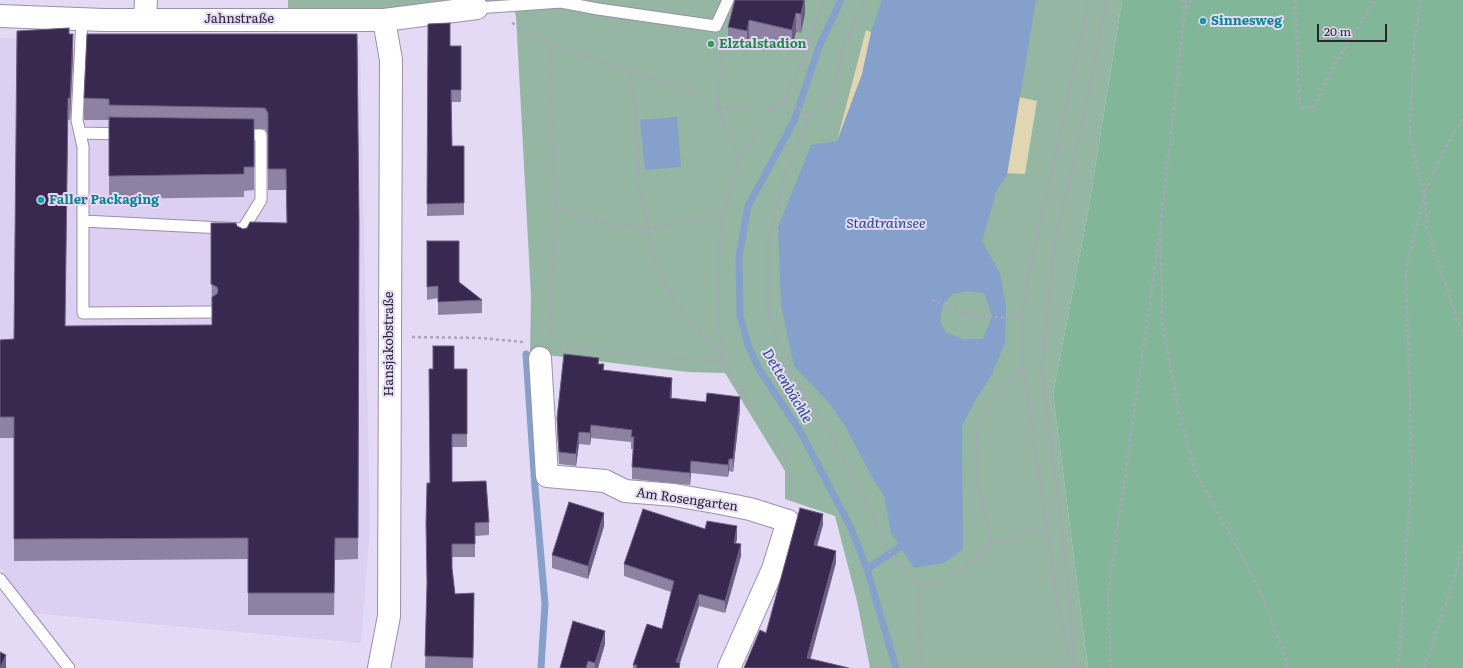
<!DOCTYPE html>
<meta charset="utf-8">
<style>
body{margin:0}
#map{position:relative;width:1463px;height:668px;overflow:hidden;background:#e4daf6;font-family:Literata,serif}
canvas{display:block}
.scale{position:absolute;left:1317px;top:24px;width:70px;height:18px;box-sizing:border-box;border:2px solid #2b2731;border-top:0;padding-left:5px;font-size:12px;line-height:14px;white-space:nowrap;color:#2b2731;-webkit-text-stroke:3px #e4daf6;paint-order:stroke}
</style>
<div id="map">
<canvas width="1463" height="668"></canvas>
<div class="scale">20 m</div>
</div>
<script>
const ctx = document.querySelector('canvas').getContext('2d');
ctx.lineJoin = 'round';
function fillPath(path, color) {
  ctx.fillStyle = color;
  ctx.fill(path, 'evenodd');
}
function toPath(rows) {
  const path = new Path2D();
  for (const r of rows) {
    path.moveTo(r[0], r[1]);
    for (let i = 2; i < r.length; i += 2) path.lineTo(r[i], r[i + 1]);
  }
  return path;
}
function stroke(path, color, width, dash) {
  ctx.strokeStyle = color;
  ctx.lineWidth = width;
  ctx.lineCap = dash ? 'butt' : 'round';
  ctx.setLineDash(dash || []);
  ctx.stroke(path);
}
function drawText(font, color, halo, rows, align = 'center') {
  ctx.font = font + ' Literata,serif';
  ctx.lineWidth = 4;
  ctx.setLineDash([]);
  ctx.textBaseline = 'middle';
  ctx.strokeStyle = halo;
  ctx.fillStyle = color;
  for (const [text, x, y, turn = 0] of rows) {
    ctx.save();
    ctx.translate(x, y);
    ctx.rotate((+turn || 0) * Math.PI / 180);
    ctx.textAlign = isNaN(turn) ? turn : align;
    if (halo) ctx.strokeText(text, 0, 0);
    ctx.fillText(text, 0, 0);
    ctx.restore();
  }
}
fillPath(toPath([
 [0,38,360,44,370,529,361,643,32,613,0,567]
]), '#dccff2');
fillPath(toPath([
 [288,0,1122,0,1088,212,1053,394,1088,668,870,668,857,601,835,516,785,499,785,471,725,373,688,372,530,353,531,296,516,16,513,7,288,19]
]), '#95b6a2');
fillPath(toPath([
 [1122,0,1463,0,1463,668,1088,668,1053,394,1088,212]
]), '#82b698');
fillPath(toPath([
 [866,30,879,36,837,141],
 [1010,95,1037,101,1025,174,1001,173]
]), '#e0d6b1');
fillPath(toPath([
 [882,0,1036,0,1007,175,997,190,982,241,1000,273,1006,306,1005,343,991,376,975,401,962,426,963,549,944,563,914,568,891,533,884,496,872,477,846,428,830,404,794,366,781,305,778,227,811,145,837,141,862,74,871,32],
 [968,291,984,293,992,316,983,339,963,339,946,333,940,320,943,304,953,294],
 [677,117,681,167,645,170,640,120]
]), '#85a1cb');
stroke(toPath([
 [841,0,819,47,794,121,748,206,739,257,740,316,748,345,759,369,800,431,851,528,867,569,896,668],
 [526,354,535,488,545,604,541,668],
 [867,569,900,547]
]), '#85a1cb', 7);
const lane = toPath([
 [477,8,561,2,598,9,716,26,728,0],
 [82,19,77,120,83,147,83,313,211,312],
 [80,133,124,134],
 [83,221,243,229,261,200,261,135,239,135],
 [0,579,69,668]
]);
const street = toPath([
 [0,16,104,20,384,20,477,8],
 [145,19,146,0],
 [540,358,547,476,605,481,625,491,674,495,720,503,750,509,788,521,773,569,729,668],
 [379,668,389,616,391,60,384,20]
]);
stroke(lane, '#9a90aa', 13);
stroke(street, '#9a90aa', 24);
stroke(toPath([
 [865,0,844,45,832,97,821,111,810,115,785,174,768,243,768,309,788,369,829,431,871,511,886,547,902,569,918,585,921,668],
 [1182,0,1185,8],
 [1186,0,1160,231,1163,328,1179,413,1195,470,1258,586,1283,650,1288,668],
 [1295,0,1300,107,1313,107,1334,65,1375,0],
 [1421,0,1414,43,1410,133,1419,178,1425,193,1447,143,1463,119],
 [1187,8,1191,0],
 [512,23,550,43,555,207,551,330,549,337],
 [550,43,630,73,636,112,639,185,656,266,674,300,724,361],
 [718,43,721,68,718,107,774,107],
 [630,73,676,85,718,107,739,161],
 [783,100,810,115],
 [1425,196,1427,229,1463,336],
 [555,207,592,221,647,229,708,219,723,215],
 [932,300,960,312,986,317,1023,318],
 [412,337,481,338,523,342],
 [560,346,666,358,724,362],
 [791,499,791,474,782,451,745,397,724,362,718,321,720,238,723,215,739,161,774,107,783,100,798,73,824,0],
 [992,543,1017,539,1046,526],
 [1013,550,1017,539],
 [981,554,987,565],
 [965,566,968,584],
 [918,585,931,585,947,579,965,566,992,543,977,479,976,434,984,414,1023,366],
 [1071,668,1057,598,1023,366,1023,318,1025,292,1089,0],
 [1074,668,1069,588,1042,371,1054,245,1080,133,1107,0],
 [1111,668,1108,593,1159,238],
 [1398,668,1412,469,1406,269,1425,193],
 [1424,668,1453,583,1463,544]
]), '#aca4ba', 2.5, [3, 3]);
stroke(lane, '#fff', 11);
stroke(street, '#fff', 22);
fillPath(toPath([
 [805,0,805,14,801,33,796,32,792,48,749,39,747,49,728,45,728,27],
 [428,24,450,46,461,46,461,102,451,102,452,146,464,146,464,215,427,216],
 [69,34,73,56,70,120,68,120,65,326,212,325,211,223,237,226,243,229,287,223,286,190,268,190,268,135,265,129,254,129,254,190,244,191,244,197,109,199,109,120,84,120,84,98,357,34,359,222,358,559,335,560,334,615,248,615,248,559,14,561,14,438,0,438,0,340,14,339],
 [427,241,459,282,482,300,482,313,438,315,438,298,427,300],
 [599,364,604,370,672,390,672,398,740,409,733,472,729,471,728,477,691,473,690,485,632,479,632,467,633,449,631,449,631,442,591,438,590,445,579,444,576,466,559,464,557,431,557,418],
 [467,369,467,447,452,447,452,482,489,522,489,535,475,536,475,557,452,557,452,569,455,594,474,593,473,668,425,668,430,483],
 [604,526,588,579,552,568,552,555],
 [705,529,737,538,736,543,741,556,725,613,699,606,680,663,680,668,633,668,633,665,662,629,671,592,624,576,624,564],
 [605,644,598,668,560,668]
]), '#8e82a3');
fillPath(toPath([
 [804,0,805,0,805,14,801,33,801,14],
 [796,13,796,32,792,48,792,30],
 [749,20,749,39,747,49,747,31],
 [73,34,73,56,70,120,70,98],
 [672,378,672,390,670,410,670,398],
 [740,397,740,409,733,472,733,459],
 [591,425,591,438,590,445,590,433],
 [579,432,579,444,576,466,576,454],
 [729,459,729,471,728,477,728,465],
 [691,461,691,473,690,485,690,473],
 [604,513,604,526,588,579,588,566],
 [823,514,823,525,814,557,814,545],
 [737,526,737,538,734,555,734,543],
 [741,544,741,556,725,613,725,601],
 [836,551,836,563,808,668,807,658],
 [699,594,699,606,678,668,676,662],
 [605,631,605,644,598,668,595,668,595,663],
 [6,655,6,668,0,668]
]), '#6c5e82');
const building = toPath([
 [735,0,804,0,801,14,796,13,792,30,749,20,747,31,728,27,735,0],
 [450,23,450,46,461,46,461,90,451,90,452,146,464,146,464,203,427,204,428,24,450,23],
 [69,28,69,34,73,34,70,98,68,98,65,326,212,325,212,297,217,294,218,290,217,287,211,284,211,223,236,223,237,226,243,229,247,228,250,222,287,223,286,169,268,169,268,113,265,108,109,105,109,99,84,98,87,34,357,34,359,222,358,538,335,538,334,593,248,593,248,538,14,539,14,417,0,417,0,340,14,339,17,31,69,28],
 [109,117,254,119,254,167,244,167,244,174,109,176,109,117],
 [427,241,459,241,459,282,482,300,438,302,438,286,427,287,427,241],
 [433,346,454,346,454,369,467,369,467,434,452,434,452,482,486,481,489,522,475,523,475,544,452,544,452,568,455,594,474,593,473,658,425,656,427,583,426,523,427,483,430,483,429,369,433,369,433,346],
 [564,354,599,358,598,364,604,364,603,370,672,378,670,398,706,402,707,393,740,397,733,459,729,459,728,465,691,461,690,473,632,467,634,437,631,437,632,430,591,425,590,433,579,432,576,454,559,452,557,418,564,354],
 [569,502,604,513,588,566,552,555,569,502],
 [800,508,823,514,814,545,836,551,807,658,849,668,744,668,760,630,766,633,800,508],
 [643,509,705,529,707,521,737,526,734,543,741,544,725,601,699,594,676,662,680,663,679,668,636,668,637,665,633,665,647,624,662,629,674,581,624,564,643,509],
 [573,621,605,631,595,663,588,661,586,668,560,668,573,621],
 [0,652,6,655,0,668,0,652]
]);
fillPath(building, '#392950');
stroke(building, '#6c5e82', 1);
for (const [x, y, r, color] of [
 [1203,21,4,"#0f9aa8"],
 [711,44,4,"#2e9e5b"],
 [41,200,4,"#0f9aa8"]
]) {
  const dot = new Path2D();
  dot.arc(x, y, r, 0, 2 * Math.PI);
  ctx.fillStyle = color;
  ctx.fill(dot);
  stroke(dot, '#e4daf6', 1.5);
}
drawText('13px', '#2b2731', '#e4daf6', [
 ["Jahnstraße",239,19],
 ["Hansjakobstraße",389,344,-90],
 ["Am Rosengarten",687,500,8]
]);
drawText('bold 13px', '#0d838f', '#e4daf6', [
 ["Sinnesweg",1211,21],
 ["Faller Packaging",49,200]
], 'left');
drawText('bold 13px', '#27864d', '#e4daf6', [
 ["Elztalstadion",719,44]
], 'left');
drawText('italic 14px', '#274980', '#e4daf6', [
 ["Stadtrainsee",886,224],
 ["Dettenbächle",787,386,59]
]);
</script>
